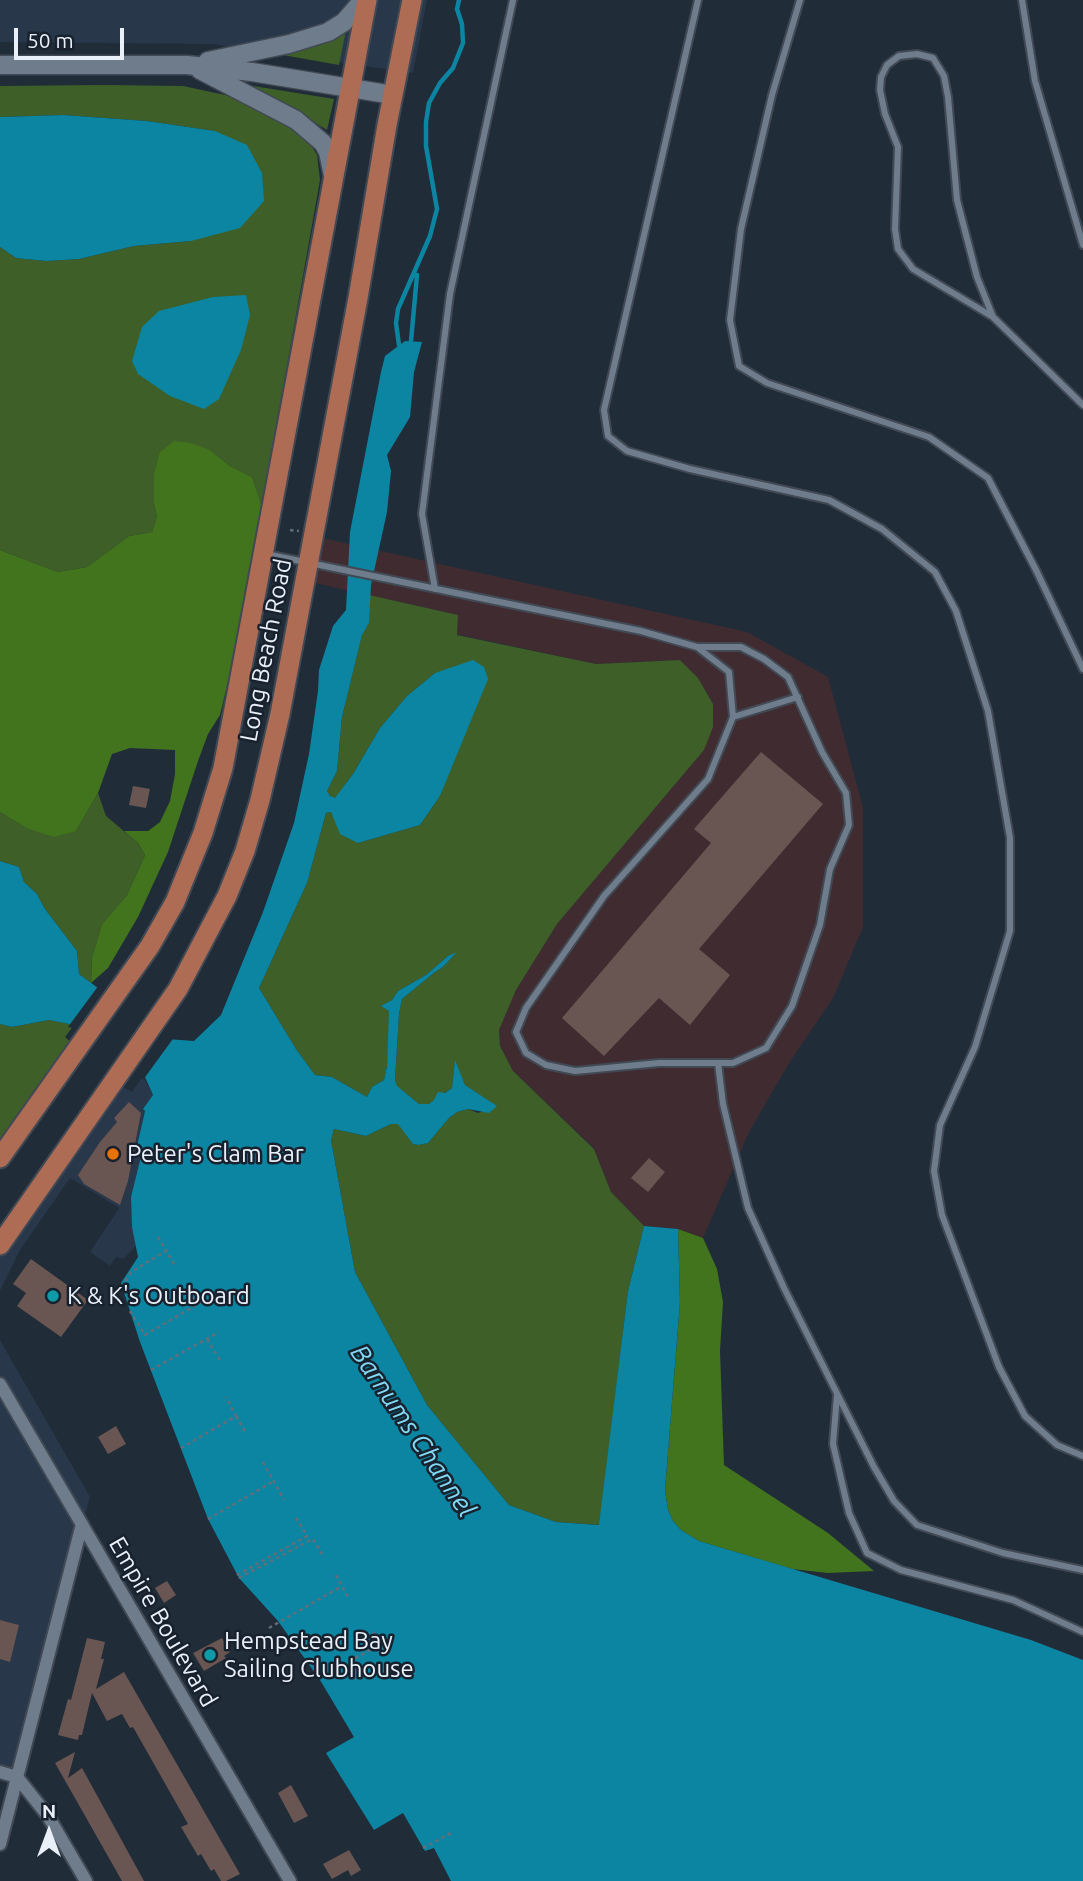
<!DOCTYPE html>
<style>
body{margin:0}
#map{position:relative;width:1083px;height:1881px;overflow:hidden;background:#212c39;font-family:Ubuntu,sans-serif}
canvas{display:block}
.north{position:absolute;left:14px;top:1797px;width:70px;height:70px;-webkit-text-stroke:5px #18222e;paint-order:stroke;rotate:0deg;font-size:19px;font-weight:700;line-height:28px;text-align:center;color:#e9f0f9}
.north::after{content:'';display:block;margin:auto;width:24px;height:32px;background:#e9f0f9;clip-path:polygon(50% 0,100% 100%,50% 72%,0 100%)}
.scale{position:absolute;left:14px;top:28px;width:110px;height:32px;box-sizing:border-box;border:4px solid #e9f0f9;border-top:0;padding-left:9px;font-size:21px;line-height:24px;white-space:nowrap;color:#e9f0f9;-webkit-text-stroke:5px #18222e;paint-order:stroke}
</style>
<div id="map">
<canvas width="1083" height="1881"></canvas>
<div class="north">N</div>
<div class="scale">50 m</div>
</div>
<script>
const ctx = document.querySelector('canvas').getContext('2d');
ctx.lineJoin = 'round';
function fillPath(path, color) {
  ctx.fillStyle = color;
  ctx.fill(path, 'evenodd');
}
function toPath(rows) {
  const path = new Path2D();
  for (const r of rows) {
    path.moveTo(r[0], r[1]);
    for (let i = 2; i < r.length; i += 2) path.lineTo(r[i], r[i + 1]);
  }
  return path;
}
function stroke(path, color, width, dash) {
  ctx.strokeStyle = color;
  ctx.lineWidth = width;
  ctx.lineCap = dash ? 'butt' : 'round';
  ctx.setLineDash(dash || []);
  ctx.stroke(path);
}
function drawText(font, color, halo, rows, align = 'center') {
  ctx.font = font + ' Ubuntu,sans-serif';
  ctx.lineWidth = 5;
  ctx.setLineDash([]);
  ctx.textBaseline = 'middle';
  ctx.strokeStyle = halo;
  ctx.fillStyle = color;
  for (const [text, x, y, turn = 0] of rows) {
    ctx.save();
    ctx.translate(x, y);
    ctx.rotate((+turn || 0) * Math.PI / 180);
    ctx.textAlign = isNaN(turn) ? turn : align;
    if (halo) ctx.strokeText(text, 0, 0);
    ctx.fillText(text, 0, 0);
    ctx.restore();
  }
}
fillPath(toPath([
 [0,0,427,0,413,73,212,44,0,42],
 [143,1076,153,1095,145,1111,136,1150,142,1152,131,1197,136,1246,123,1259,116,1257,110,1266,90,1252,119,1208,70,1178,20,1250,0,1291,0,1227,63,1141,122,1087,132,1092],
 [0,1340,90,1497,15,1773,0,1769]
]), '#283749');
fillPath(toPath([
 [322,538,747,632,828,677,863,808,863,927,833,998,789,1063,749,1132,703,1238,678,1229,644,1226,611,1192,594,1148,513,1071,500,1046,499,1030,516,990,557,924,704,750,713,704,698,678,680,660,596,664,456,634,458,615,315,583]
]), '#402c30');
fillPath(toPath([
 [346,30,339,65,266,52],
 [241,84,334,99,327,130,297,112],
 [104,85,183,86,244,99,304,134,317,155,320,180,262,506,252,477,230,466,210,450,154,504,157,517,152,532,129,536,87,567,58,572,0,550,0,247,16,258,46,261,79,259,134,246,191,241,215,131,147,121,63,115,0,117,0,86],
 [369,595,458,615,457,635,596,664,680,660,698,678,713,704,713,727,704,750,557,924,516,990,499,1030,500,1046,513,1071,594,1149,611,1192,644,1226,628,1291,600,1525,556,1522,509,1505,427,1405,355,1272,331,1140,334,1129,366,1136,391,1124,399,1124,413,1144,419,1145,428,1143,449,1118,457,1112,468,1109,478,1113,496,1106,465,1085,455,1063,452,1088,429,1104,419,1104,396,1086,395,1080,399,1014,402,999,435,972,443,967,456,953,448,956,426,975,398,991,392,1000,382,1006,389,1011,390,1020,387,1066,384,1080,372,1087,367,1097,332,1077,315,1075,296,1049,259,988,307,883,326,813,331,812,336,822,358,843,420,825,440,796,460,742,435,673,407,696,380,728,353,774,335,799,330,796,327,791,337,771,342,717,362,634,369,623],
 [98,793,106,816,138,843,145,855,127,895,102,924,92,957,91,983,79,974,77,951,45,909,37,894,24,882,19,867,0,861,0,812,26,828,76,831],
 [49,1020,74,1025,65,1037,75,1046,0,1153,0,1024,12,1027]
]), '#3e5f28');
fillPath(toPath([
 [174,441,191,443,210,450,230,466,252,477,262,506,253,577,220,715,208,734,198,761,168,852,138,917,108,968,91,983,92,957,102,924,127,895,145,855,138,843,124,831,148,831,160,822,170,801,175,774,175,750,130,748,112,754,98,793,76,831,54,837,26,828,0,812,0,550,58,572,87,567,129,536,152,532,157,517,154,504,154,474,160,452],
 [678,1229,703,1238,717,1269,723,1302,720,1351,724,1465,828,1533,874,1571,828,1573,792,1569,699,1541,681,1530,673,1521,668,1510,665,1490,680,1302]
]), '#42731d');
fillPath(toPath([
 [63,115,147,121,215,131,247,145,262,173,264,201,240,228,191,241,134,246,79,259,46,261,16,258,0,247,0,117],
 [246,295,250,315,241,350,219,399,204,409,170,396,138,374,132,361,142,327,159,311,213,297],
 [405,341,422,342,414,372,410,417,387,455,391,471,387,512,371,585,369,623,362,635,342,717,337,771,327,791,330,796,335,798,353,774,380,728,407,696,435,673,473,660,484,667,488,679,440,796,420,825,358,843,340,834,331,812,326,813,307,883,259,988,296,1049,315,1075,332,1077,367,1097,372,1087,384,1080,387,1066,389,1011,381,1006,392,1000,398,991,426,975,448,956,457,952,443,967,435,972,402,999,399,1014,395,1080,397,1086,419,1104,429,1104,434,1100,438,1092,445,1093,452,1088,455,1060,465,1085,497,1106,489,1113,468,1109,457,1112,449,1118,428,1143,419,1145,413,1144,398,1124,391,1124,366,1136,334,1129,331,1140,355,1272,427,1405,509,1505,556,1522,599,1525,628,1291,644,1226,678,1229,680,1302,665,1490,668,1510,673,1521,681,1530,699,1541,1031,1640,1083,1660,1083,1881,451,1881,434,1848,425,1851,403,1813,374,1830,326,1753,354,1737,320,1680,278,1621,239,1578,208,1519,140,1342,121,1283,138,1257,132,1227,131,1197,142,1152,136,1150,145,1111,143,1109,153,1095,145,1077,74,1025,49,1020,12,1027,0,1024,0,861,19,867,24,882,37,894,45,909,77,951,79,974,167,1039,194,1041,221,1015,263,912,294,823,309,754,318,691,319,670,333,626,346,610,350,532,381,372,385,356]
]), '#0b85a1');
fillPath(toPath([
 [99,985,169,1036,175,1036,143,1080,73,1028,68,1027]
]), '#212c39');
stroke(toPath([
 [411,341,417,275],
 [399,345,396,323,398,309,430,236,437,209,426,146,426,122,429,103,440,83,453,68,463,43,462,24,457,9,459,0]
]), '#0b85a1', 4.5);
fillPath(toPath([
 [761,752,823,804,699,949,730,975,690,1025,659,998,604,1056,562,1018,711,843,694,829],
 [133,786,150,789,146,808,129,805],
 [129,1102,141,1113,128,1181,120,1205,84,1184,78,1175,100,1142,117,1122,114,1118],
 [649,1158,665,1172,648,1192,631,1178],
 [31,1259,88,1300,61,1337,17,1306,26,1293,13,1284],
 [116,1426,126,1444,108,1454,98,1437],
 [167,1581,176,1595,164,1603,155,1588],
 [0,1620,19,1625,10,1662,0,1659],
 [87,1638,105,1642,101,1659,104,1659,96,1689,124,1672,240,1874,226,1881,221,1881,214,1869,211,1871,201,1854,198,1856,181,1827,188,1824,133,1727,130,1728,122,1714,107,1721,92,1693,82,1735,79,1735,78,1740,58,1735,68,1699,71,1700],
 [222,1638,230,1652,224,1656,226,1658,204,1671,193,1653],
 [75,1752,68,1778,82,1768,144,1881,122,1881,55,1763],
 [291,1785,308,1816,294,1823,278,1793],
 [349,1850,361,1870,351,1876,348,1870,332,1879,323,1864]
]), '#695551');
const service = toPath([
 [698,0,604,410,608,436,627,451,690,469,829,500,882,529,935,572,956,611,988,711,1010,838,1010,931,975,1047,940,1125,934,1171,942,1215,999,1367,1025,1416,1057,1445,1083,1456],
 [800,0,772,95,741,229,730,320,739,366,767,383,929,437,988,478,1036,570,1083,669],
 [1022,0,1035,81,1083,245],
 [993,317,977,277,957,200,948,97,944,76,933,58,917,54,899,56,887,65,881,77,880,90,885,114,898,147,895,229,898,249,913,269,993,317,1083,405],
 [266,554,641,631,697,647,729,672,733,717,708,779,604,896,526,1008,516,1032,526,1053,546,1065,575,1071,659,1063,733,1063,766,1048,792,1006,820,925,830,869,849,825,846,793,822,752,788,677,764,659,741,647,697,647],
 [435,589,422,514,450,294,513,0],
 [733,717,798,697],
 [718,1063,723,1104,748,1208,784,1288,874,1467,894,1501,917,1525,1003,1553,1083,1570],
 [837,1395,833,1444,849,1513,867,1553,901,1570,1013,1600,1083,1632]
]);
const minor = toPath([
 [0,1384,290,1881],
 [0,1772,17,1777,48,1816,86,1881],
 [0,1844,82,1524]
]);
const secondary = toPath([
 [208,61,289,44,328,32,344,22,363,0],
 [0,65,187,65,252,72,393,95],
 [200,70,296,120,323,143,328,152,333,176]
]);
const primary = toPath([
 [0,1158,150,946,175,902,203,833,223,768,367,0],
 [0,1245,178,989,227,896,245,851,260,800,280,714,358,298,387,125,412,0]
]);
stroke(service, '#404954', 10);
stroke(minor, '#404954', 16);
stroke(secondary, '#404954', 21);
stroke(primary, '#404954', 23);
stroke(toPath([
 [290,530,299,531],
 [158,1237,174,1264],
 [122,1287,131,1272,166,1251],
 [188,1291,197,1304],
 [130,1311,145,1335,203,1301],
 [207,1339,221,1362],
 [151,1370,219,1332],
 [236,1416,246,1433],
 [181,1448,236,1416,226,1397],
 [263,1462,284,1500],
 [208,1519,274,1481],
 [237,1575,307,1536,296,1518],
 [336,1575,348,1597],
 [239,1578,313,1539,322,1554],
 [269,1628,342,1586],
 [318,1678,381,1644,373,1632],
 [423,1848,451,1833]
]), '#646e7a', 2.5, [3.5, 3.5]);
stroke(service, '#6f7c8b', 6);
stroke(minor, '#6f7c8b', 12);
stroke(secondary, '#6f7c8b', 18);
stroke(primary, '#af6c54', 19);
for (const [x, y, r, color] of [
 [113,1154,7,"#e8710a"],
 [53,1296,7,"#0f9aa8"],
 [210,1655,7,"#0f9aa8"]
]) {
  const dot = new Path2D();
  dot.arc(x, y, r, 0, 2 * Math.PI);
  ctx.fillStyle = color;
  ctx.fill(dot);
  stroke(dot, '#18222e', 2.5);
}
drawText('24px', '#e9f0f9', '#18222e', [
 ["Long Beach Road",266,650,-79],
 ["Empire Boulevard",163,1622,60]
]);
drawText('24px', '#e9f0f9', '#18222e', [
 ["Peter's Clam Bar",127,1154],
 ["K & K's Outboard",67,1296],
 ["Hempstead Bay",224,1641],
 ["Sailing Clubhouse",224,1669]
], 'left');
drawText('italic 26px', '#80daf5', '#18222e', [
 ["Barnums Channel",413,1431,56]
]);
</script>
